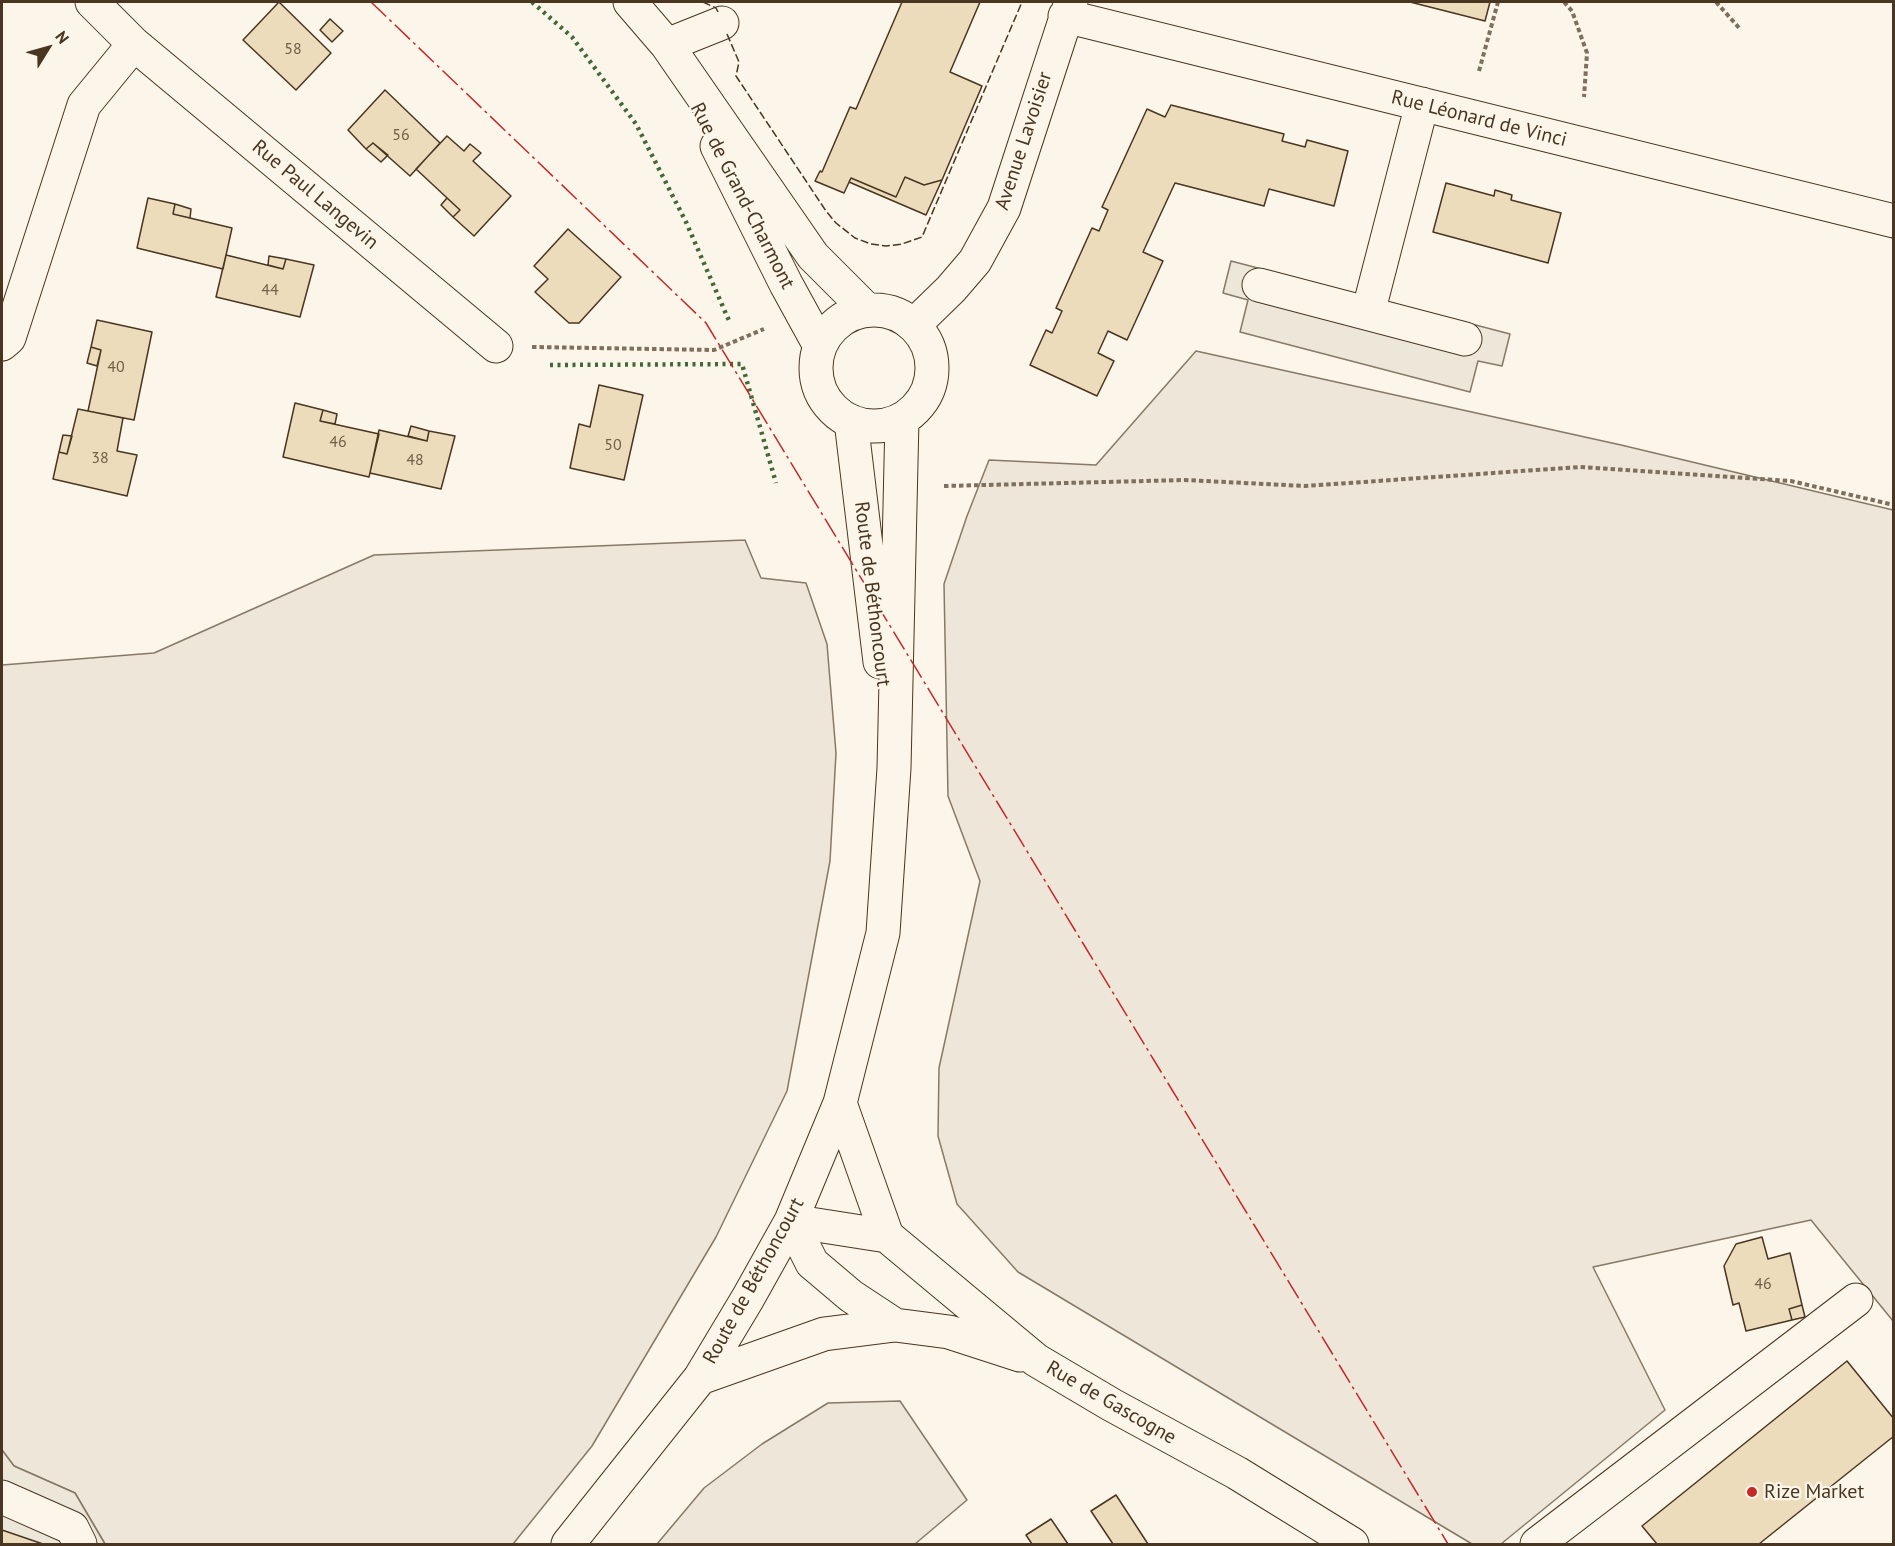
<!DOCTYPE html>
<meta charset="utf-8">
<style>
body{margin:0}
#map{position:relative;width:1895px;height:1546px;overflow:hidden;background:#fbf6e9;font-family:"PT Sans",sans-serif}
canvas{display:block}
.frame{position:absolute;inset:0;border:3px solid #4a3520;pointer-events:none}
.north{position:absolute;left:18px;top:18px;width:60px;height:60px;-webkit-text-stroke:4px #fbf6e9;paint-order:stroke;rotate:53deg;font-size:16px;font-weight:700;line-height:24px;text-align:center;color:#4a3520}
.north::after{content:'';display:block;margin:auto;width:21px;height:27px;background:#4a3520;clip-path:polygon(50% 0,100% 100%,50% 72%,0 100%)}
</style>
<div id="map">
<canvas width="1895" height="1546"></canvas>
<div class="frame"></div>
<div class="north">N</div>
</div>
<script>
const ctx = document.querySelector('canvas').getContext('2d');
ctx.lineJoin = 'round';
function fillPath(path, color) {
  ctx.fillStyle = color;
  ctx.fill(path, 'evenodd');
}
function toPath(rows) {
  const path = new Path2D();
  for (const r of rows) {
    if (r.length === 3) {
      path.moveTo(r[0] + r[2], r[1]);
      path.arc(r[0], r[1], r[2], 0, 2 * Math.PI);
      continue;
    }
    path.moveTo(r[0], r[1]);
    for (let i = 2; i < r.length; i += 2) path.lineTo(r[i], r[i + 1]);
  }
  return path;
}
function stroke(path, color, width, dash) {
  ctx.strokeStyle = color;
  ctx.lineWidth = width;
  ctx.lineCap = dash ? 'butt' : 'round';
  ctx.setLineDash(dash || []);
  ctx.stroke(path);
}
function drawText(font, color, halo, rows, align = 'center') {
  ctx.font = font + ' "PT Sans",sans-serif';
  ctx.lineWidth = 4.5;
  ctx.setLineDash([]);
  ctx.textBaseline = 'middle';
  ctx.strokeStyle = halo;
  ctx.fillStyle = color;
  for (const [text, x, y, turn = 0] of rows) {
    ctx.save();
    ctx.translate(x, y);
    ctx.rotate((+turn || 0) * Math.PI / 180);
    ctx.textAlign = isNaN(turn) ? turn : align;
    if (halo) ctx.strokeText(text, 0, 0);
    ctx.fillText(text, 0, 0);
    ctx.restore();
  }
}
const green = toPath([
 [1196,351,1621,445,1893,510,1893,1321,1811,1220,1593,1267,1665,1410,1501,1544,1472,1544,1018,1272,957,1204,938,1136,939,1068,980,881,948,796,944,584,967,516,989,460,1096,465,1196,351],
 [745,540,761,578,806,583,827,644,836,753,830,861,787,1091,716,1237,592,1446,513,1544,105,1544,75,1493,14,1466,2,1450,2,665,154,653,374,555,745,540],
 [900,1401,967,1500,915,1544,657,1544,704,1488,762,1444,828,1403,900,1401]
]);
fillPath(green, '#ede6d9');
stroke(green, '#887966', 1.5);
const parking = toPath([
 [1231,261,1510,334,1502,366,1478,361,1470,392,1240,332,1248,300,1223,293,1231,261],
 [2,1450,14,1466,75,1493,105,1544,2,1544,2,1450]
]);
fillPath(parking, '#ede7d9');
stroke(parking, '#887966', 1.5);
const building = toPath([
 [279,2,331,53,296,90,243,40,279,2],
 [902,2,980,2,950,72,982,86,942,180,924,185,905,177,896,197,851,178,844,193,815,181,820,171,822,172,850,107,856,109,902,2],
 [1410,2,1490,2,1485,21,1410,2],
 [330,19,343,31,332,42,320,30,330,19],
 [385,90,440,143,410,176,373,143,366,149,348,130,385,90],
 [1171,105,1284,134,1282,141,1305,147,1307,140,1348,151,1334,206,1269,189,1264,206,1175,183,1143,252,1163,261,1127,340,1108,331,1098,353,1114,361,1097,396,1030,365,1046,330,1052,333,1062,311,1056,308,1092,228,1099,231,1108,210,1102,207,1147,109,1165,117,1171,105],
 [447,136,464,151,470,144,481,153,473,161,511,196,474,236,453,217,460,210,416,169,447,136],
 [373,143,388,155,381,162,366,149,373,143],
 [905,177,924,185,942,180,926,215,849,182,851,178,896,197,905,177],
 [1446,183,1494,196,1495,190,1512,195,1511,200,1561,213,1548,263,1433,232,1446,183],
 [148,198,175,204,173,214,232,228,223,269,137,248,148,198],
 [447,198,460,210,453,217,441,205,447,198],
 [175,204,191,209,190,218,173,214,175,204],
 [568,229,621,277,579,323,569,323,535,292,548,279,534,266,568,229],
 [226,255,283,269,286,259,314,265,300,317,216,297,226,255],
 [269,256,286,259,283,269,268,265,269,256],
 [97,320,152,332,134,420,88,411,101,350,91,347,97,320],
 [91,347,101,350,97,366,87,363,91,347],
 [599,385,643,395,624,480,570,468,579,424,590,427,599,385],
 [295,403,323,410,320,421,379,434,369,477,283,457,295,403],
 [78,409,123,418,117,451,137,455,127,496,53,479,59,452,67,454,78,409],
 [323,410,337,414,335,424,320,421,323,410],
 [411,426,429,431,427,441,408,436,411,426],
 [379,430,427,441,429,431,455,436,441,489,370,473,379,430],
 [63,435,72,436,67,454,59,452,63,435],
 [1762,1237,1768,1259,1790,1253,1802,1305,1789,1309,1792,1320,1746,1331,1739,1303,1733,1305,1724,1266,1736,1244,1762,1237],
 [1802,1305,1805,1317,1792,1320,1789,1309,1802,1305],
 [1847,1361,1894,1419,1894,1436,1759,1544,1657,1544,1642,1526,1847,1361],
 [1116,1495,1148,1544,1113,1544,1091,1511,1116,1495],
 [1051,1519,1068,1544,1032,1544,1026,1535,1051,1519],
 [2,1530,43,1544,2,1544,2,1530]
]);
fillPath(building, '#ecdcbc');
stroke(building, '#4a3520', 1.5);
const minor = toPath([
 [92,2,134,44,496,346],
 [630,2,667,45,813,256,867,310],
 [1065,16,1894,221],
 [667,45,722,23],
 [717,146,786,284,820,346],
 [1259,285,1465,339],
 [874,368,58],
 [1368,313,1422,104],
 [914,325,951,289,975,261,1004,208,1071,2],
 [2,344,9,338,84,105,134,44],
 [851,421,880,662],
 [840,1103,887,1236],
 [791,1221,887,1236,1036,1360,1112,1405,1237,1473,1352,1544],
 [791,1221,812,1263,851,1296,895,1325],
 [700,1378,824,1334,895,1325,949,1332,1020,1355],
 [2,1497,72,1528,80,1544],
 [568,1544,700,1378,748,1298,791,1221,840,1103,883,933,894,768,902,419],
 [1537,1544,1856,1300]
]);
stroke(minor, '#4a3520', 35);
stroke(toPath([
 [1564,2,1572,11,1587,53,1584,97],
 [1716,2,1741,30],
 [1479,71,1498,2],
 [532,347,714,350,764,329],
 [944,486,1185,480,1305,486,1580,467,1791,481,1894,505]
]), '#7f6f5c', 4, [4.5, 3]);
stroke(minor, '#fbf6e9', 33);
stroke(toPath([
 [532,2,572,37,636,124,686,222,730,323],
 [550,365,742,364,776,483]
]), '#436837', 4.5, [3, 4.5]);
stroke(toPath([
 [703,2,716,8,718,12],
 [727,34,739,62,736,76,826,211,836,223,855,238,871,244,886,246,902,244,922,237,1022,2]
]), '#4a3520', 1.5, [8, 3]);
stroke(toPath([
 [371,2,706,323,1448,1544]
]), '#c62828', 1.5, [21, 4.5, 3, 4.5]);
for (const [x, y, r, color] of [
 [1752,1492,6,"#c62828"]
]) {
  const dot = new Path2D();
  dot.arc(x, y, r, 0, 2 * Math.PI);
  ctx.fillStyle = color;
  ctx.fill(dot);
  stroke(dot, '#fbf6e9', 2);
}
drawText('16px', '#725f47', null, [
 ["58",293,49],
 ["56",401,135],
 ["44",270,290],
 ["40",116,367],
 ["46",338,442],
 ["50",613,445],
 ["38",100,458],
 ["48",415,460],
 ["46",1763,1284]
]);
drawText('20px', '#4a3520', '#fbf6e9', [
 ["Rue Léonard de Vinci",1479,119,14],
 ["Avenue Lavoisier",1024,141,-72],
 ["Rue Paul Langevin",315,195,40],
 ["Rue de Grand-Charmont",742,196,63],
 ["Route de Béthoncourt",872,594,83],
 ["Route de Béthoncourt",754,1281,-61],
 ["Rue de Gascogne",1111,1403,30]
]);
drawText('20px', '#4a3520', '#fbf6e9', [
 ["Rize Market",1764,1492]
], 'left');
</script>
